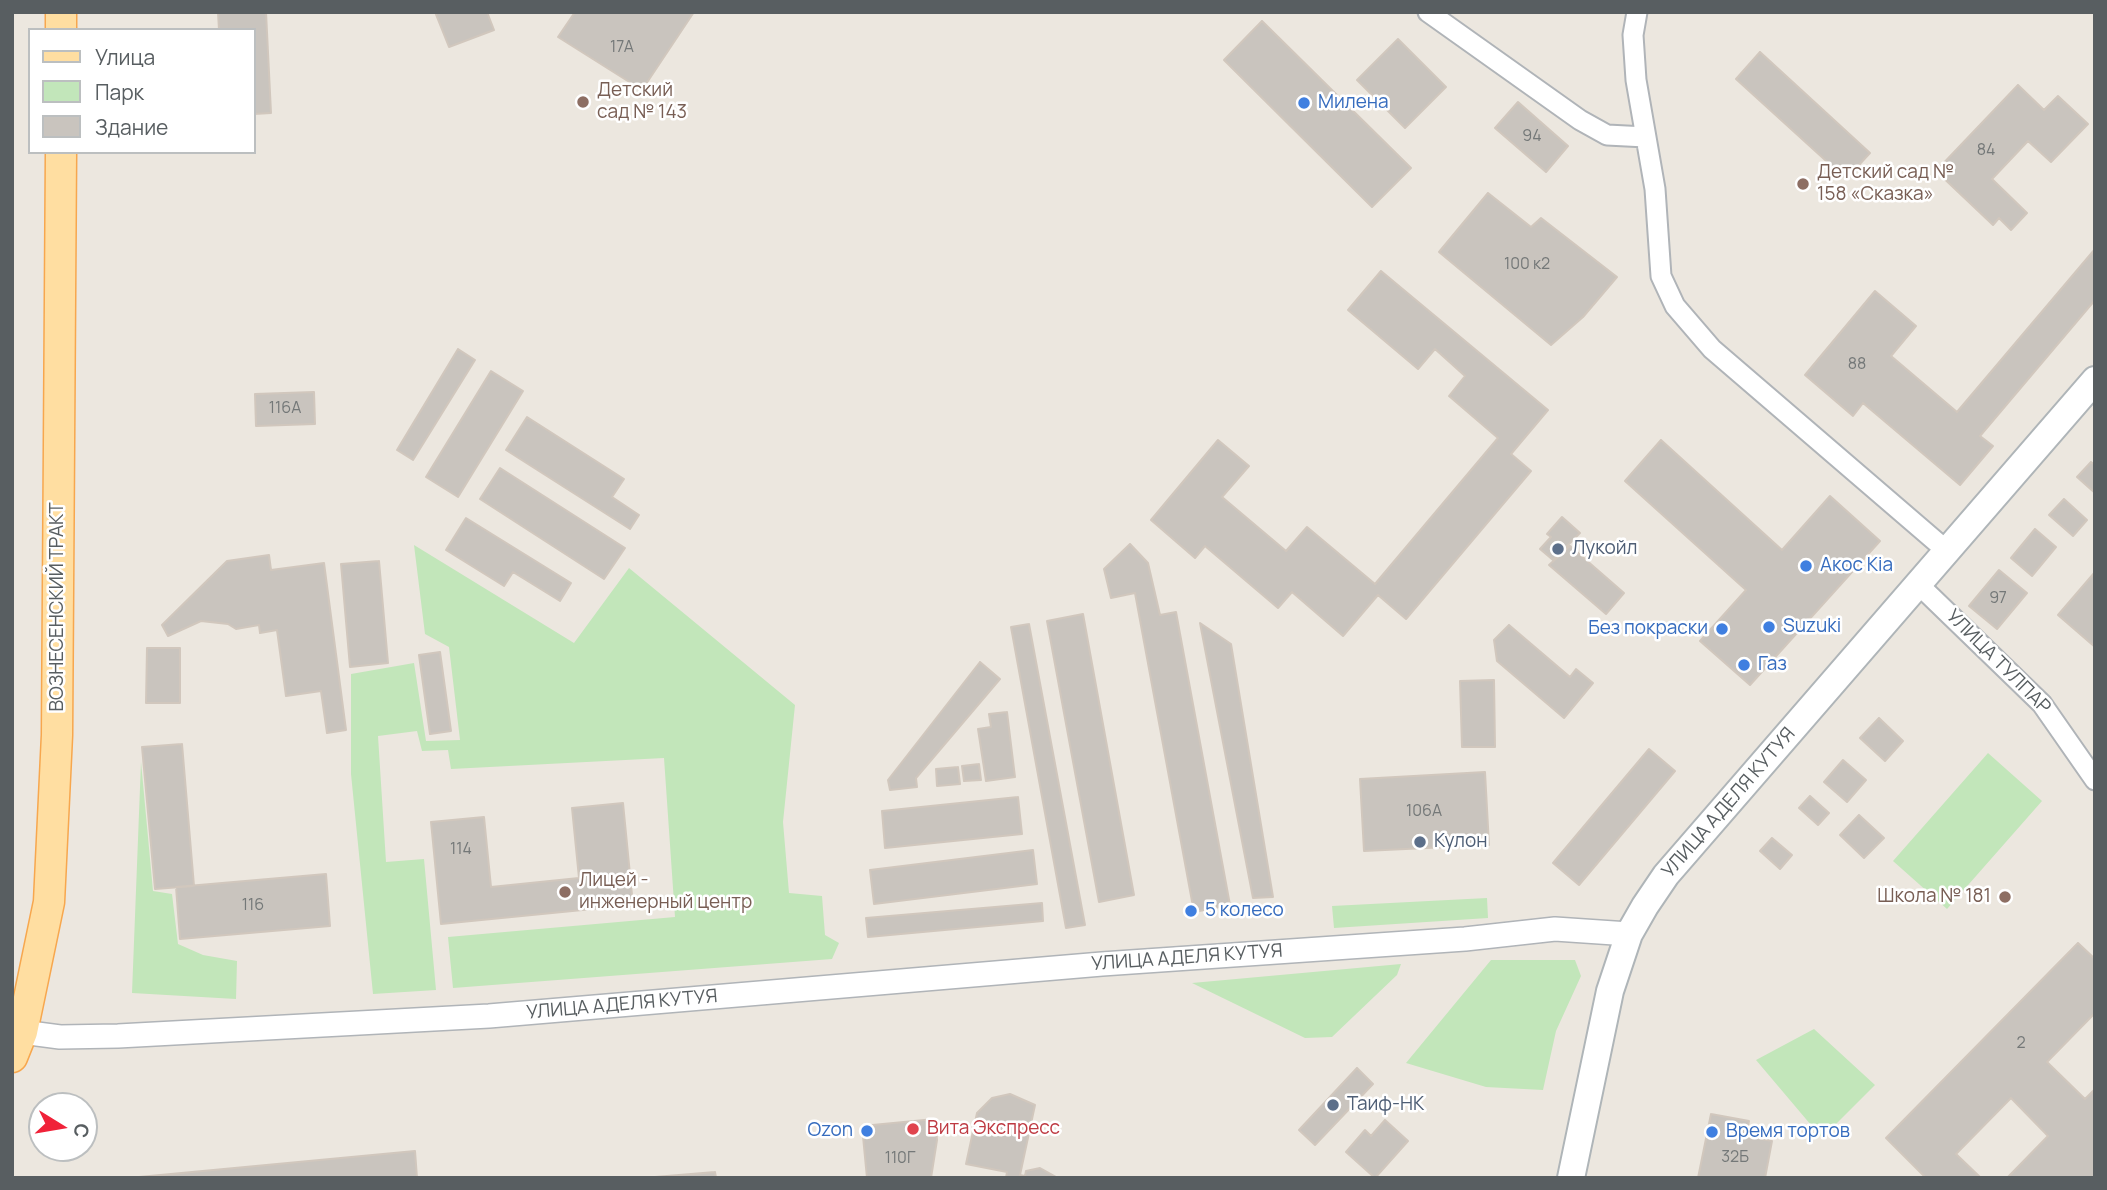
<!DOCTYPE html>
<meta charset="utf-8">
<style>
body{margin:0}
#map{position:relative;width:2107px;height:1190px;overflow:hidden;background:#ece7df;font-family:Manrope,sans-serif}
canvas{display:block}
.frame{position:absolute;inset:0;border:14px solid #585e61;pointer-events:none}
.legend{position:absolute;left:28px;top:28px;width:228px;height:126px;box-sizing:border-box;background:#fff;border:2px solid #bcbfc0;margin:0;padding:9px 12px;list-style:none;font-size:21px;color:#585e61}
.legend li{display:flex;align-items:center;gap:14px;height:35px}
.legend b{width:35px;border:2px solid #bcbfc0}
.north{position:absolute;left:28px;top:1092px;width:70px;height:70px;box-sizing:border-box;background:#fff;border:2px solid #bcbfc0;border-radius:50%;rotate:101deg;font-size:19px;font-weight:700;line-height:28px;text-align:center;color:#585e61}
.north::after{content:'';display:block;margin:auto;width:24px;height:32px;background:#f02239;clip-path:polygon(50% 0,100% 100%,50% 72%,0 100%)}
</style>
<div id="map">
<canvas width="2107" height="1190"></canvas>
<div class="frame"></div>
<ul class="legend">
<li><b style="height:9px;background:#ffdea1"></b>Улица</li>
<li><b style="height:19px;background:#c2e6ba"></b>Парк</li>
<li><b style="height:19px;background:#c9c4be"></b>Здание</li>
</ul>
<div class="north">С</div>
</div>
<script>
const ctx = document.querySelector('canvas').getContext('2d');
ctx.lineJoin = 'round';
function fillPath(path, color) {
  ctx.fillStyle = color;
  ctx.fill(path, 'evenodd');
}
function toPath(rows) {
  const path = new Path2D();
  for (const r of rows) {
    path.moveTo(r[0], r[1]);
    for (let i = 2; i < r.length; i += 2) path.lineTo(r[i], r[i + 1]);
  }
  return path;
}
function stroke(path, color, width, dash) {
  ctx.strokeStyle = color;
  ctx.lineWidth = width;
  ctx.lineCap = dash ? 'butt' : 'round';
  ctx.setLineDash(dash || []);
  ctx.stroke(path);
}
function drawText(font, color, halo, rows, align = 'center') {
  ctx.font = font + ' Manrope,sans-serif';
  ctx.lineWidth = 5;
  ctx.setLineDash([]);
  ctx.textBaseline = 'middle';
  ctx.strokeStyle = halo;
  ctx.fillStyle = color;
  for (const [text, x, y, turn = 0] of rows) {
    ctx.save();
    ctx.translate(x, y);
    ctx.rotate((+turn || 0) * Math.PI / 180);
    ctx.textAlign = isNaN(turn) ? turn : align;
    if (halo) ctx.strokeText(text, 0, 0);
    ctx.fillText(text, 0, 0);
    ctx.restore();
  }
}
fillPath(toPath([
 [414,545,574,643,629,568,795,705,783,822,789,893,822,896,825,935,839,943,832,959,453,988,448,937,675,917,664,758,451,769,448,750,422,751,417,731,378,736,386,862,424,859,436,990,373,994,351,774,351,674,414,663,426,741,460,740,449,647,425,634],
 [1988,753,2042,801,1947,909,1893,861],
 [141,762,153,891,172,894,178,944,203,955,237,961,236,999,132,993],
 [1487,898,1488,918,1334,928,1332,906],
 [1491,960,1575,960,1581,976,1556,1031,1543,1090,1486,1087,1406,1063],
 [1401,964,1397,975,1332,1037,1305,1038,1192,983],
 [1814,1029,1875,1085,1822,1138,1756,1060]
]), '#c2e6ba');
const building = toPath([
 [218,12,266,12,271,113,254,114,254,30,219,30,218,12],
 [435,12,487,12,494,30,449,47,435,12],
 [575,12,694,12,642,90,558,37,575,12],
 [1262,21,1411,168,1372,207,1224,60,1262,21],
 [1398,39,1446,87,1405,128,1357,80,1398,39],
 [1760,52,1870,153,1846,179,1736,79,1760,52],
 [2018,85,2044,110,2058,96,2088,124,2051,162,2028,141,1992,179,2027,213,2011,230,1999,218,1993,225,1936,171,2018,85],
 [1518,102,1568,146,1546,172,1495,128,1518,102],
 [1488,193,1531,227,1541,218,1617,277,1583,317,1551,345,1439,252,1488,193],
 [2095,249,2095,300,1980,436,1993,446,1960,485,1863,403,1853,416,1805,375,1875,291,1916,326,1891,356,1957,412,2095,249],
 [1381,271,1548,410,1511,454,1531,471,1406,619,1378,595,1343,636,1292,592,1278,608,1205,546,1195,558,1151,520,1218,440,1249,466,1222,497,1286,551,1307,527,1375,584,1498,438,1449,396,1465,376,1435,349,1418,369,1348,310,1381,271],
 [458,349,475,360,413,460,397,450,458,349],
 [491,371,523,391,458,497,426,477,491,371],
 [314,392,315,424,256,426,255,394,314,392],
 [527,417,624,479,612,497,639,515,630,529,506,450,527,417],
 [1661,440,1782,550,1830,496,1880,541,1750,685,1700,641,1746,590,1625,481,1661,440],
 [2091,462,2095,465,2095,493,2077,477,2091,462],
 [500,468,625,548,604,579,480,499,500,468],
 [2064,499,2087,520,2073,536,2049,515,2064,499],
 [1562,517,1580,533,1553,560,1540,549,1551,537,1547,534,1562,517],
 [466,518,571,583,560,601,513,572,504,586,446,550,466,518],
 [2035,529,2056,547,2032,576,2011,558,2035,529],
 [1130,544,1148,563,1160,615,1176,612,1230,905,1194,912,1135,593,1111,598,1104,569,1130,544],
 [1570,546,1624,593,1606,614,1549,565,1570,546],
 [269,555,271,570,324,563,346,730,327,733,321,691,286,696,277,630,260,633,259,625,236,629,228,624,201,621,168,636,162,625,227,561,269,555],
 [379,561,388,663,350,667,341,564,379,561],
 [1999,570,2027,593,1997,629,1969,606,1999,570],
 [2095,572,2095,647,2058,615,2095,572],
 [1083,614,1134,895,1099,902,1047,621,1083,614],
 [1200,623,1231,644,1273,897,1253,898,1200,623],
 [1029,624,1085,925,1066,928,1011,627,1029,624],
 [1509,625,1570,677,1576,669,1593,683,1564,718,1497,661,1494,640,1509,625],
 [147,648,180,648,180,703,146,703,147,648],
 [440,652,451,731,430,734,419,655,440,652],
 [980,662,1000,679,916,778,917,787,890,790,888,780,980,662],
 [1494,680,1495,747,1462,747,1460,681,1494,680],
 [1007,712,1015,777,986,781,978,729,991,727,989,714,1007,712],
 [1879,718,1903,741,1885,761,1860,738,1879,718],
 [182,744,194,886,155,889,142,747,182,744],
 [1649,749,1675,771,1579,885,1553,863,1649,749],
 [1843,760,1866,780,1847,802,1824,782,1843,760],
 [979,764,981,780,964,781,962,766,979,764],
 [958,767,960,784,937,786,936,769,958,767],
 [1485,772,1489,845,1364,851,1360,779,1485,772],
 [1810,796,1829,813,1818,825,1799,808,1810,796],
 [1018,797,1022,834,885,848,882,811,1018,797],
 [623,803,633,905,441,924,431,822,484,817,491,887,579,878,572,808,623,803],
 [1859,815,1884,838,1864,858,1840,835,1859,815],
 [1772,838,1792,855,1780,869,1760,851,1772,838],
 [1033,850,1037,884,874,904,870,870,1033,850],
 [326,874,330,926,180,939,176,887,326,874],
 [1042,903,1043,921,868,937,866,918,1042,903],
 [2078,943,2095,959,2095,1013,2047,1062,2085,1099,2095,1089,2095,1178,2007,1178,2048,1136,2011,1098,1956,1154,1981,1178,1926,1178,1886,1138,2078,943],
 [1357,1068,1373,1084,1315,1145,1299,1130,1357,1068],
 [1010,1094,1035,1105,1020,1175,1025,1176,1026,1171,1040,1168,1058,1178,1006,1178,1007,1172,966,1164,977,1113,992,1098,1010,1094],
 [1711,1114,1749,1121,1746,1136,1772,1141,1765,1178,1698,1178,1711,1114],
 [935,1119,937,1140,931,1178,867,1178,862,1126,935,1119],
 [1385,1120,1408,1141,1375,1178,1346,1152,1365,1130,1371,1136,1385,1120],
 [415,1151,417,1178,139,1178,139,1177,415,1151],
 [715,1172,716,1178,643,1178,715,1172]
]);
fillPath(building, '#c9c4be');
stroke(building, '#d1c7bd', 2);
const minor = toPath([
 [1428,12,1580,120,1607,135,1646,137],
 [1637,12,1633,35,1636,80,1655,189,1661,276,1675,306,1712,349,1947,551],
 [1918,584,2042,704,2095,780]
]);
const tertiary = toPath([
 [22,1032,60,1037,118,1036,489,1016,1102,964,1465,939,1555,929,1629,934]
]);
const secondary = toPath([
 [1571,1178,1610,991,1629,934,1645,906,1666,875,2095,380]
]);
const primary = toPath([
 [61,30,61,12],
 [12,1057,22,1032,49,902,57,735,61,152]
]);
stroke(minor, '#b0b4b8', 23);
stroke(tertiary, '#b0b4b8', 26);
stroke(secondary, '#afb5b8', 30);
stroke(primary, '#f7a74e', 33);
stroke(minor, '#fff', 19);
stroke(tertiary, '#fff', 23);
stroke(secondary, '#fff', 26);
stroke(primary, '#ffdea1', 30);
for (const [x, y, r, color] of [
 [583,102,7,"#8d6e63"],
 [1304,103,7,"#3f7fe0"],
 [1803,184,7,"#8d6e63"],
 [1558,549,7,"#5c6f8a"],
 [1806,566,7,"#3f7fe0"],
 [1769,627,7,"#3f7fe0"],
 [1722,629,7,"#3f7fe0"],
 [1744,665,7,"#3f7fe0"],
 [1420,842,7,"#5c6f8a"],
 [565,892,7,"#8d6e63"],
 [2005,897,7,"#8d6e63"],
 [1191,911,7,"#3f7fe0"],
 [1333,1105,7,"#5c6f8a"],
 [913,1129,7,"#e0444e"],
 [867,1131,7,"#3f7fe0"],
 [1712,1132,7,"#3f7fe0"]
]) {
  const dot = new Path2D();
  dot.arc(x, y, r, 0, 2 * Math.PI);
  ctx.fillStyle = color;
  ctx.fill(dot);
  stroke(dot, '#fff', 2.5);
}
drawText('16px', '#747878', null, [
 ["17А",622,48],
 ["94",1532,137],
 ["84",1986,151],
 ["100 к2",1527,265],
 ["88",1857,365],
 ["116А",285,409],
 ["97",1998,599],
 ["106А",1424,812],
 ["114",461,850],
 ["116",253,906],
 ["2",2021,1044],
 ["32Б",1735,1158],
 ["110Г",900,1159]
]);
drawText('19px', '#785e54', '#fff', [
 ["Детский",597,91],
 ["сад № 143",597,113],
 ["Детский сад №",1817,173],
 ["158 «Сказка»",1817,195],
 ["Лицей -",579,881],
 ["инженерный центр",579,903],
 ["Школа № 181",1991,897,"right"]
], 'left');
drawText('19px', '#366cbe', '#fff', [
 ["Милена",1318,103],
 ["Акос Kia",1820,566],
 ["Suzuki",1783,627],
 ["Без покраски",1708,629,"right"],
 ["Газ",1758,665],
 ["5 колесо",1205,911],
 ["Ozon",853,1131,"right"],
 ["Время тортов",1726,1132]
], 'left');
drawText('19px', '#4e5e75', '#fff', [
 ["Лукойл",1572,549],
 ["Кулон",1434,842],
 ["Таиф-НК",1347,1105]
], 'left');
drawText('19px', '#585e61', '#fff', [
 ["ВОЗНЕСЕНСКИЙ ТРАКТ",58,607,-90],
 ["УЛИЦА ТУЛПАР",1998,662,45],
 ["УЛИЦА АДЕЛЯ КУТУЯ",1729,803,-49],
 ["УЛИЦА АДЕЛЯ КУТУЯ",1187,958,-4],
 ["УЛИЦА АДЕЛЯ КУТУЯ",622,1005,-5]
]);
drawText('19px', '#be3a42', '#fff', [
 ["Вита Экспресс",927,1129]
], 'left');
</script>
